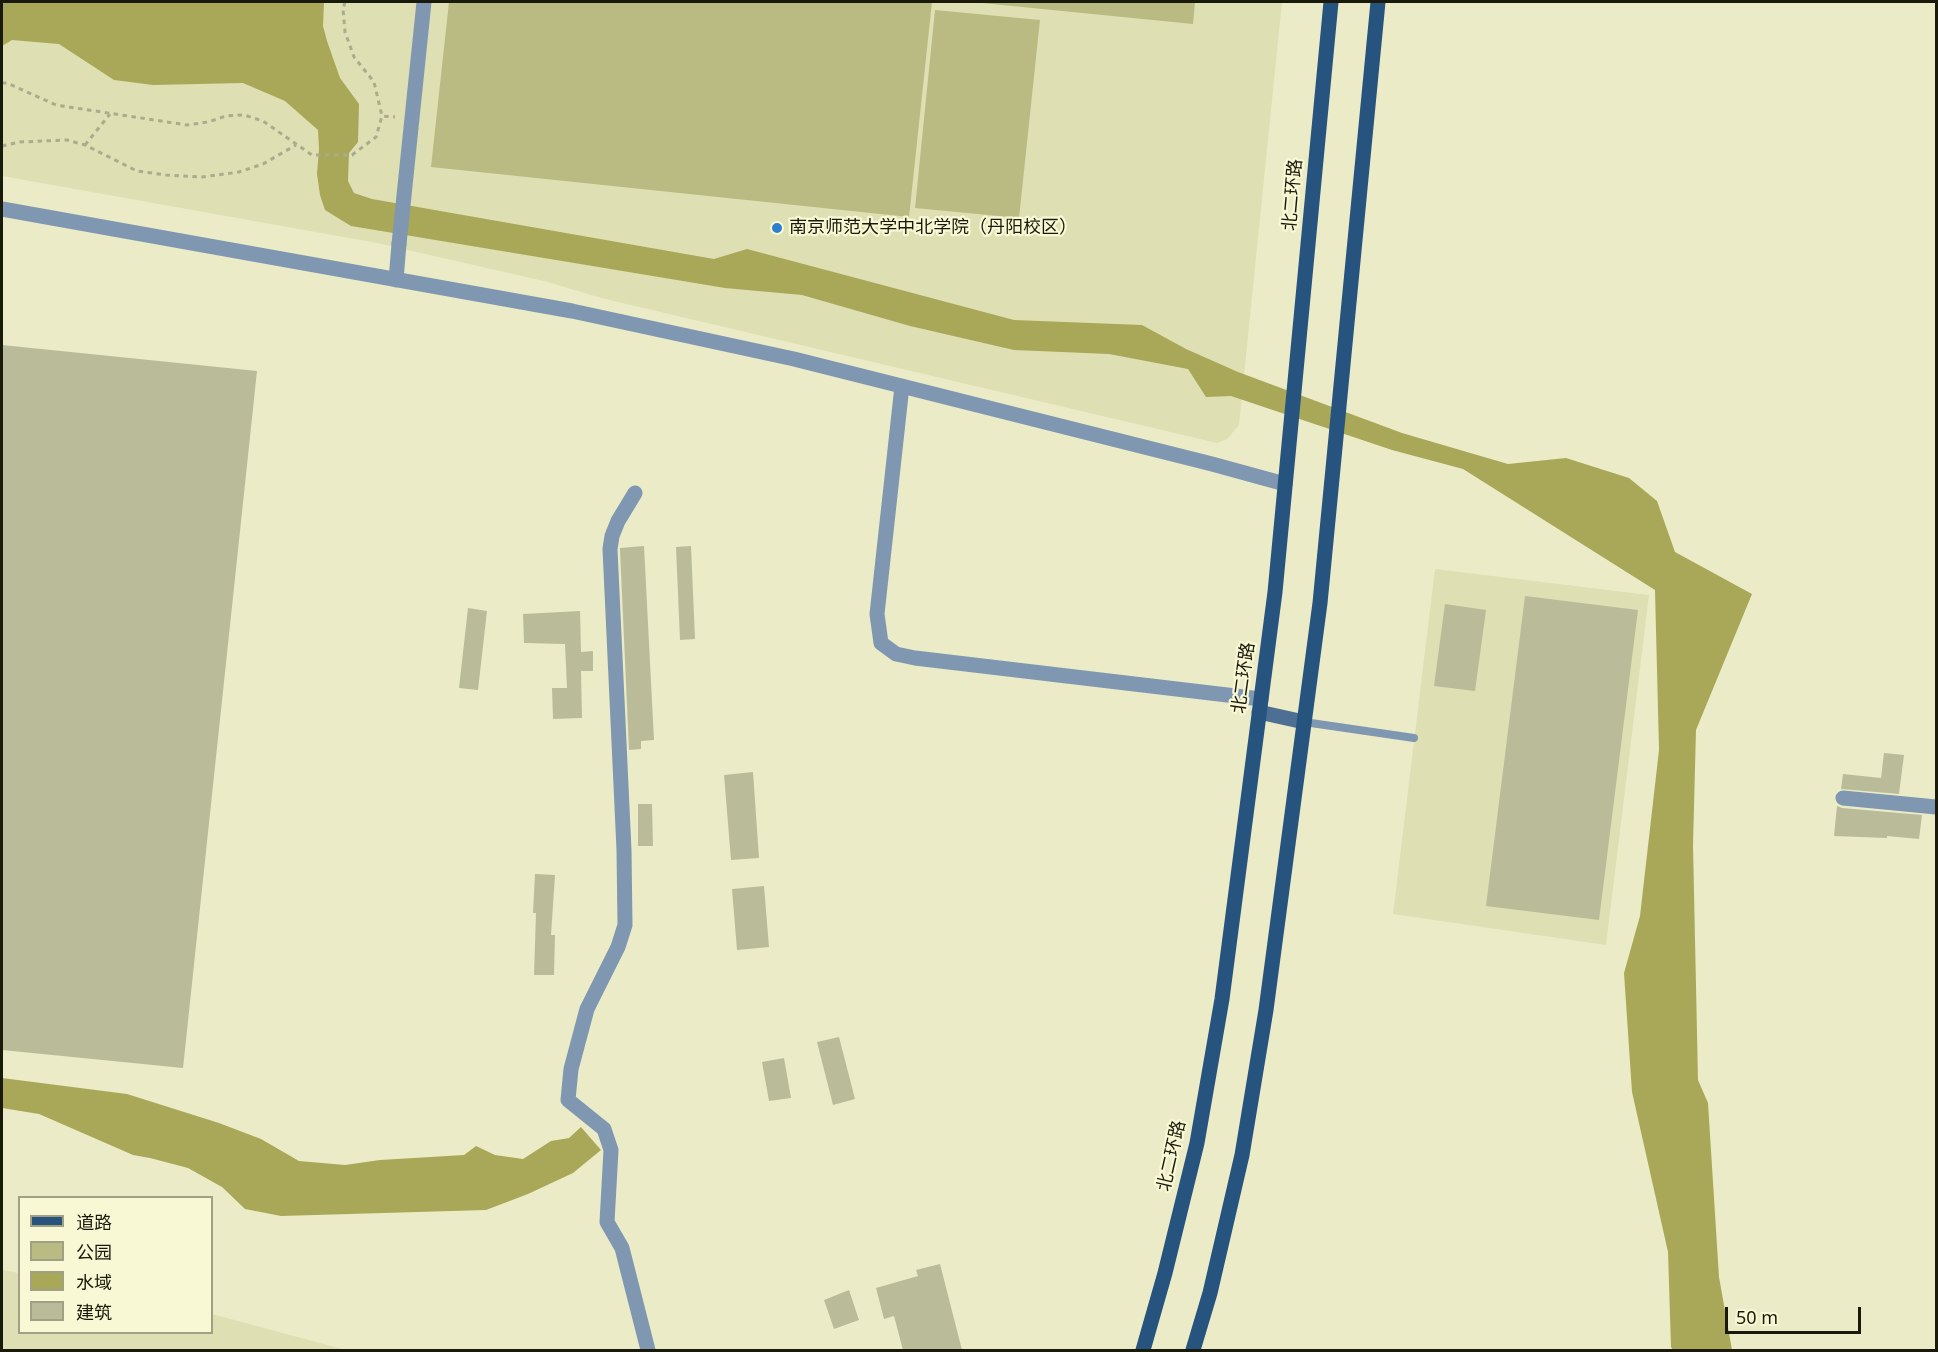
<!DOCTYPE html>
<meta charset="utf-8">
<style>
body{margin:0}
#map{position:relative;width:1938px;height:1352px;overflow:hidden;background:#ebecc7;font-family:"Noto Sans","Noto Sans SC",sans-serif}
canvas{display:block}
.frame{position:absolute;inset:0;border:3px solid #1a1a0c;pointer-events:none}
.legend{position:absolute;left:18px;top:1196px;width:195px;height:138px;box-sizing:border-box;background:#f8f9d4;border:2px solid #9fa084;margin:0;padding:8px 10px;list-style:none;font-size:18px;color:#1a1a0c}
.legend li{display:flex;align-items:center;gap:12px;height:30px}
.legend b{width:30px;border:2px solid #9fa084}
.scale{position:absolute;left:1725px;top:1307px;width:136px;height:27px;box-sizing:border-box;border:3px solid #1a1a0c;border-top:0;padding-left:8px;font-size:18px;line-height:21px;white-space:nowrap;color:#1a1a0c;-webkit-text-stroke:4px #f8f9d4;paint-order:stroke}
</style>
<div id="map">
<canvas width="1938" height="1352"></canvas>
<div class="frame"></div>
<ul class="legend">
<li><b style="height:8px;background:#27537f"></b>道路</li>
<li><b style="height:16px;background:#babb82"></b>公园</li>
<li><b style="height:16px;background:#a9a858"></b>水域</li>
<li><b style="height:16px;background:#babb98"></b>建筑</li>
</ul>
<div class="scale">50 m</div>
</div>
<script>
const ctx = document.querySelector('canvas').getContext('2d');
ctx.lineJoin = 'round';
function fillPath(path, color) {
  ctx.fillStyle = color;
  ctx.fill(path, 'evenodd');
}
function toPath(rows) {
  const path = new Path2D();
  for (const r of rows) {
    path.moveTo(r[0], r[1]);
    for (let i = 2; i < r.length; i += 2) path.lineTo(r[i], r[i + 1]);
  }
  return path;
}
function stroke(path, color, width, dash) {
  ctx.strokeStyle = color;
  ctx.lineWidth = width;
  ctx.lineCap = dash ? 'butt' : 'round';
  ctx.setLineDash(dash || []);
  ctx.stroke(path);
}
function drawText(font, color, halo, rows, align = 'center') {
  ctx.font = font + ' "Noto Sans","Noto Sans SC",sans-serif';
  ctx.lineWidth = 4.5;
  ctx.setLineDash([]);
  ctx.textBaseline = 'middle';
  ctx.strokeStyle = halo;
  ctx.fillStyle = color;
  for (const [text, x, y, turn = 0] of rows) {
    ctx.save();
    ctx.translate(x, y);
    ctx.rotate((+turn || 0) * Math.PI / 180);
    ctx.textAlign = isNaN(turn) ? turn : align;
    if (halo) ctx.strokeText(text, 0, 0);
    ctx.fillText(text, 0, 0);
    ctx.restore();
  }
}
fillPath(toPath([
 [2,2,1282,2,1239,425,1227,439,1217,443,601,298,548,282,377,243,2,176],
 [1435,569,1649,595,1606,945,1393,914],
 [2,1270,19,1273,20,1332,212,1332,212,1314,346,1350,2,1350]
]), '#dedfb3');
fillPath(toPath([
 [449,2,932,2,909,217,431,167],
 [972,2,1195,2,1193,24],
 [935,10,1040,20,1019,218,915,208]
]), '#babb82');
fillPath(toPath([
 [2,2,324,2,323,26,327,41,340,78,359,104,358,142,349,153,348,181,354,193,372,199,714,259,747,249,1014,320,1142,325,1186,349,1238,372,1402,433,1508,464,1566,458,1629,478,1657,501,1675,552,1752,594,1696,730,1693,845,1698,1080,1708,1103,1719,1277,1732,1350,1673,1350,1671,1347,1668,1252,1632,1092,1624,973,1640,916,1659,750,1655,590,1463,469,1392,450,1231,396,1206,397,1188,369,1109,354,1014,350,910,326,802,295,725,288,351,226,325,210,320,195,317,174,319,149,318,130,285,101,243,83,153,85,114,80,59,44,12,40,2,46],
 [2,1078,127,1094,219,1123,261,1139,299,1161,345,1165,380,1160,464,1155,476,1146,495,1155,523,1159,551,1141,569,1138,581,1127,601,1150,573,1173,528,1194,486,1210,281,1216,245,1209,222,1187,188,1168,150,1158,133,1155,39,1114,2,1108]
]), '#a9a858');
fillPath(toPath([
 [2,345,257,371,183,1068,2,1050],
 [644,546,654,740,641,741,641,749,629,750,620,550,620,548],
 [691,546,695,639,680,640,676,547],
 [1525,596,1638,610,1599,920,1486,906],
 [1445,604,1486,610,1475,691,1434,686],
 [468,608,487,611,478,690,459,688],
 [580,611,581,652,593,651,593,671,581,671,582,718,553,719,552,688,567,688,565,644,524,643,523,614],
 [1884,753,1904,755,1899,794,1841,789,1843,774,1881,778],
 [753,772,759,858,731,860,724,775],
 [638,804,652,804,653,846,638,846],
 [1837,806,1842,808,1922,815,1919,839,1887,836,1887,838,1834,836],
 [535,874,555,875,551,935,555,935,554,975,534,975,536,913,533,913],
 [764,886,769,947,737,950,732,889],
 [839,1037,855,1099,833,1105,817,1042],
 [784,1058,791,1098,769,1101,762,1062],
 [940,1264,962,1350,903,1350,894,1316,884,1319,876,1288,918,1276,916,1270],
 [849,1290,859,1320,834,1329,824,1300]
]), '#babb98');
stroke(toPath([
 [345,2,343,9,345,32,354,57,374,82,382,116],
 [2,83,7,83,56,105,187,125,208,122,226,116,244,115,263,121,312,155,352,155,376,137,382,116,395,117],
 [85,145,110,114],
 [2,146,20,142,67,140,85,145,137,171,166,175,202,177,239,172,263,164,296,145]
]), '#abac8e', 3, [4.5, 4.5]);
stroke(toPath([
 [1304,722,1414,738]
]), '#7f97b1', 8);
stroke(toPath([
 [399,244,424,2],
 [635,493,618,521,612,536,610,549,624,850,625,925,618,947,587,1009,571,1069,568,1100,604,1129,611,1150,607,1222,622,1248,648,1350],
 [1843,798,1936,807]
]), '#7f97b1', 15);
stroke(toPath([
 [2,209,572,311,794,359,1212,464,1285,484],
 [396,280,399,244],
 [902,386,877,614,881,643,896,654,915,658,1261,699]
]), '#7f97b1', 15);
stroke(toPath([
 [1259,712,1304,722]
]), '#4d6f94', 15);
stroke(toPath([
 [1143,1350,1165,1273,1197,1143,1222,999,1275,592,1331,2],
 [1193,1350,1210,1293,1242,1155,1266,1010,1320,603,1378,2]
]), '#27537f', 15);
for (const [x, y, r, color] of [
 [777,228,6,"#2c7fce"]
]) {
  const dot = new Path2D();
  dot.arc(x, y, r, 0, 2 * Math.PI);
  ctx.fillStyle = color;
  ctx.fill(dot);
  stroke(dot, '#f8f9d4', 2);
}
drawText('18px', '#1a1a0c', '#f8f9d4', [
 ["北二环路",1293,195,-85],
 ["北二环路",1244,678,-82],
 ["北二环路",1172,1156,-77]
]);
drawText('18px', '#1a1a0c', '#f8f9d4', [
 ["南京师范大学中北学院（丹阳校区）",789,228]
], 'left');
</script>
